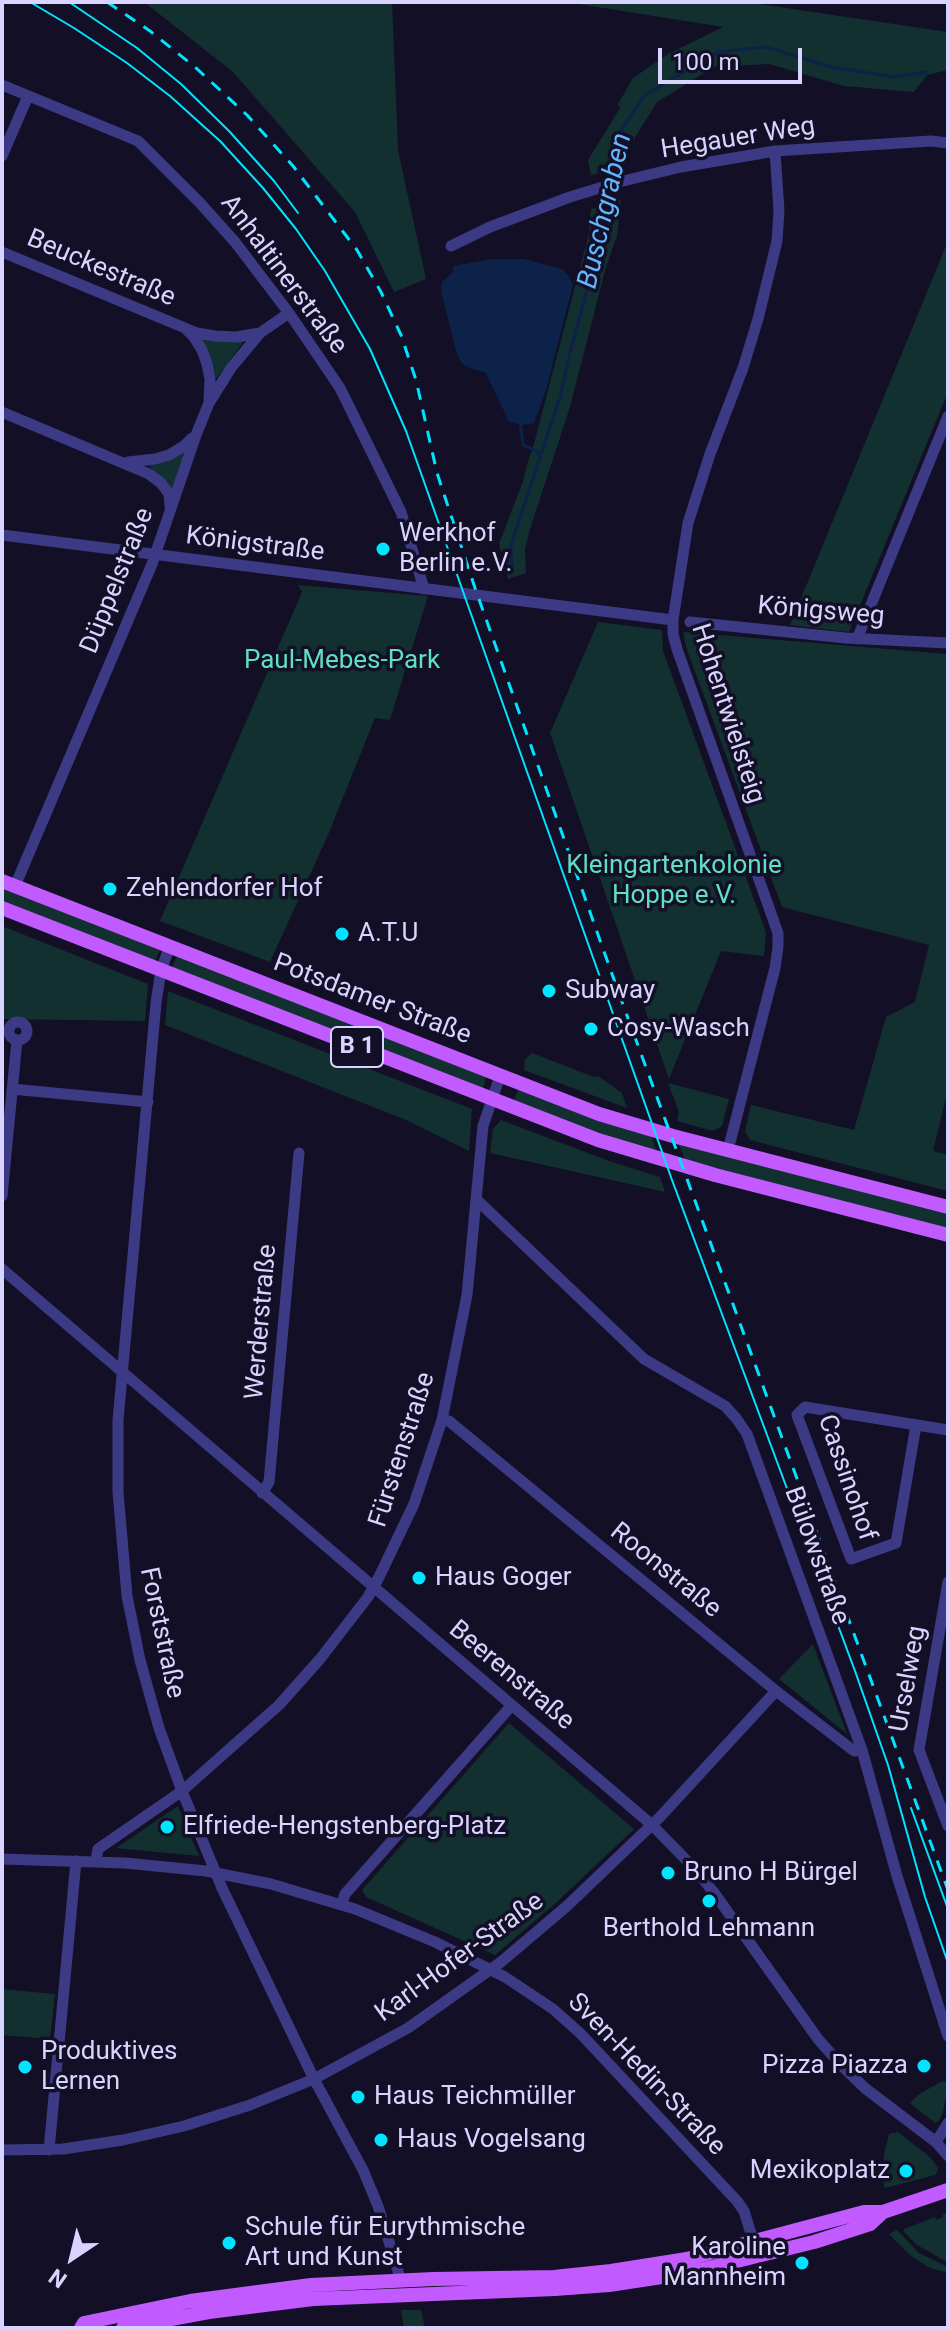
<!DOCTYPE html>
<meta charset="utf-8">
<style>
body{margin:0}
#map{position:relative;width:950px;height:2330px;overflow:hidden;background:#130f26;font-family:Roboto,sans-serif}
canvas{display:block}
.frame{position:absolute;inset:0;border:4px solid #d9d4ff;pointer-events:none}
.north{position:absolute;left:32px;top:2218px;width:80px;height:80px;-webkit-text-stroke:6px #130f26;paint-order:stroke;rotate:215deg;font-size:22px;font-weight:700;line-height:32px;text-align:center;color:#d9d4ff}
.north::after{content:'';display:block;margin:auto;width:28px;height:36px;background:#d9d4ff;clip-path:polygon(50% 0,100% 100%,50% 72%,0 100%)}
.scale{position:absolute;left:658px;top:48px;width:144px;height:36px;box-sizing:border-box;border:4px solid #d9d4ff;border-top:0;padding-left:10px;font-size:24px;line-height:28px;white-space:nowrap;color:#d9d4ff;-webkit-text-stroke:6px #130f26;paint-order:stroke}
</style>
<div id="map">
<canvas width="950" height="2330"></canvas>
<div class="frame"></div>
<div class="north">N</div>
<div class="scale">100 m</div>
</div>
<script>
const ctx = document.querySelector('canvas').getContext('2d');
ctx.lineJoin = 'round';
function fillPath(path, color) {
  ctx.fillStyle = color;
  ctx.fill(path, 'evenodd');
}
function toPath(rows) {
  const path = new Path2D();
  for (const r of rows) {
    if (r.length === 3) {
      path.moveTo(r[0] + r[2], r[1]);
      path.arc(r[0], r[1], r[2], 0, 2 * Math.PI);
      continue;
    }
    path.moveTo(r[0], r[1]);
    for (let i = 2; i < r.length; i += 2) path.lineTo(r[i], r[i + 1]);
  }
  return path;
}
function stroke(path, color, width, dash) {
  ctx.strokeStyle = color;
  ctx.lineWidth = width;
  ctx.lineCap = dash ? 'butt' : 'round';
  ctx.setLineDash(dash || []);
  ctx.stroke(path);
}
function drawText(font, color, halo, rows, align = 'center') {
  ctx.font = font + ' Roboto,sans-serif';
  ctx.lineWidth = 7;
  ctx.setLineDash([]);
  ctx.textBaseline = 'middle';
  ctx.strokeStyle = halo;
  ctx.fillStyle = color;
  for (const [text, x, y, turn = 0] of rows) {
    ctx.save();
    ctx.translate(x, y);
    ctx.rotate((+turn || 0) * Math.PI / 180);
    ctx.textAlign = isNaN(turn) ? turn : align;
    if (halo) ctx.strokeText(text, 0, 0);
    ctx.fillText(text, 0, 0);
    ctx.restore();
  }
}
fillPath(toPath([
 [144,2,392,2,398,150,426,279,394,292,355,212,233,72],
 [566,2,746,2,948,32,948,70,927,75,914,92,844,86,769,64,714,67,657,102,631,144,624,166,591,175,588,160,620,108,618,104,633,78,668,54,723,27],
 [621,199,617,236,606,267,570,407,530,529,525,549,526,573,508,579,499,544,523,481,528,461,534,444,589,233,591,209],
 [948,241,948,392,849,632,790,625],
 [202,338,244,341,216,379,201,340],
 [185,450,173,490,148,465],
 [298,585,428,596,390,720,375,718,328,835,270,962,160,921,302,592],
 [598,622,662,630,663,651,766,932,764,956,721,951,669,1079,550,733],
 [683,632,948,654,948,1090,933,1151,948,1155,948,1191,750,1140,745,1131,751,1105,854,1130,886,1017,915,1002,929,945,782,907,686,647],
 [2,886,160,950,155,961,2,904],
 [2,926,148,984,145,1021,2,1019],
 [177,956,486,1076,483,1089,172,968],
 [168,991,472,1109,469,1151,406,1120,165,1025],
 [532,1053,594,1077,598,1076,622,1093,627,1108,524,1070,525,1059],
 [668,1083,729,1099,722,1126,713,1131,677,1121,679,1112],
 [519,1088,651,1135,658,1155,513,1103],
 [501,1120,609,1161,660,1177,665,1192,490,1153,493,1129],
 [678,1142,948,1212,948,1230,686,1163],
 [813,1644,847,1734,779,1679],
 [509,1723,634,1829,558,1901,495,1955,366,1897,362,1890],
 [178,1806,199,1856,116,1848],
 [2,1989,55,1994,50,2039,2,2035],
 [942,2081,948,2082,947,2092,943,2112,939,2121,935,2123,910,2103,918,2095],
 [898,2132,930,2157,938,2168,937,2172,935,2175,885,2188,882,2176,884,2154,889,2134],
 [948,2213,948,2262,947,2262,917,2245,904,2232,904,2229,935,2217,936,2220,943,2217,943,2214],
 [897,2230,919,2253,948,2267,948,2273,930,2268,911,2256,889,2234],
 [401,2310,421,2310,425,2328,404,2328]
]), '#12302f');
fillPath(toPath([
 [491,259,524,259,562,269,568,275,573,285,546,390,534,423,524,425,509,422,486,373,467,367,461,362,456,351,441,291,442,282,453,272,453,266]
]), '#0c2248');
stroke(toPath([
 [609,181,618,135,644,96,718,52,766,47,831,67,894,77,926,72],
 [520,421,523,445,537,451,541,459],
 [512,571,511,545,560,397,571,349,605,224,609,189]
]), '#0c2248', 3);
stroke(toPath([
 [2,85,138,141,200,203,235,242,289,313,340,388,401,512,424,589],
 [2,156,28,96],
 [451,246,490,227,570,197,619,182,681,167,775,151,931,141,948,143],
 [2,252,197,333,215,336,236,337,260,333],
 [187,330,194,337,202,350,207,364,210,379,209,402],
 [2,412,149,474,161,483,169,494,170,506],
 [128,462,155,459,169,455,184,446,192,438],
 [2,535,673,620],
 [690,622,846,638,948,643],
 [857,639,948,416],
 [15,886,152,564,196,435,209,403,231,368,260,333,289,313],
 [170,946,161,970,156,1003,118,1420,118,1492,127,1596,140,1660,159,1728,182,1791,222,1888,314,2079,363,2170,378,2206,401,2281],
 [18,1031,9],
 [12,1089,148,1102],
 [728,1150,775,968,778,947,778,933,677,649,673,634,673,620,688,523,710,454,743,368,758,319,777,241,779,211,775,151],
 [2,1196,17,1040],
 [477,1200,644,1359,725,1406,736,1418,747,1434,862,1750,897,1876,948,2036],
 [2,1269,652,1825,695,1869,715,1894,818,2039,841,2065,866,2089,936,2142,948,2156],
 [442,1420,449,1421,776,1691,854,1751,862,1750],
 [916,1425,896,1543,851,1559,797,1415,805,1407,948,1430],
 [262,1493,269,1482,299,1153],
 [948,1582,919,1750,948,1826],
 [2,1859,125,1863,206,1871,271,1884,355,1909,435,1942,505,1977,553,2009,581,2034,737,2201,744,2211,758,2256],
 [96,1861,98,1849,182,1791,279,1705,320,1659,368,1597,379,1577,414,1504,442,1420,467,1295,483,1126,500,1076],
 [342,1903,345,1894,512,1705],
 [936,2142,948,2123],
 [2,2150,63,2149,123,2140,184,2126,250,2105,314,2079,408,2028,501,1962,567,1906,660,1817,776,1691],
 [49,2150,76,1861]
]), '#3d3a85', 11);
stroke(toPath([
 [2,881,599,1114,673,1136,948,1207],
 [2,908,598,1140,715,1175,948,1235],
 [81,2328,84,2323,190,2301,311,2285,433,2279,554,2277,611,2271,687,2259,864,2212,883,2212,948,2190],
 [123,2328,209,2312,313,2299,555,2289,609,2285,688,2273,814,2242,870,2224,883,2212]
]), '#c25bff', 14);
stroke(toPath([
 [30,2,74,28,127,63,170,96,220,141,263,188,296,229,325,271,370,349,406,431,672,1180,855,1671,888,1765,925,1897,948,1963],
 [69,2,137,48,181,84,229,131,274,181,298,213],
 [911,1808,948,1909]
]), '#00e5ff', 2);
stroke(toPath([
 [107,2,150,31,195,67,247,115,293,166,357,250,381,292,401,335,416,380,437,473,475,588,618,991,948,1890]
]), '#00e5ff', 3, [12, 10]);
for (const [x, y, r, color] of [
 [383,549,8,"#00e5ff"],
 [110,889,8,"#00e5ff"],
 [342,934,8,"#00e5ff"],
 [549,991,8,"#00e5ff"],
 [591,1029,8,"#00e5ff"],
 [419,1578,8,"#00e5ff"],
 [167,1827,8,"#00e5ff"],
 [668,1873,8,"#00e5ff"],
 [709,1901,8,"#00e5ff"],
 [924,2066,8,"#00e5ff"],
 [25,2067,8,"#00e5ff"],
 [358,2097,8,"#00e5ff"],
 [381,2140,8,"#00e5ff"],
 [906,2171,8,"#00e5ff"],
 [229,2243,8,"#00e5ff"],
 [802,2263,8,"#00e5ff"]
]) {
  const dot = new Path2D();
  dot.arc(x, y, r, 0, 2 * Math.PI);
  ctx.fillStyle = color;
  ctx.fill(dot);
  stroke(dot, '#130f26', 3);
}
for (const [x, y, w] of [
 [357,1047,52]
]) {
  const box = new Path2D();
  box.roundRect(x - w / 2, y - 20, w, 40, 6);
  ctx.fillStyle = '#130f26';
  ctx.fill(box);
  stroke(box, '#d9d4ff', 2);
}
drawText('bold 24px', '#d9d4ff', null, [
 ["B 1",357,1047]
]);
drawText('26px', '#d9d4ff', '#130f26', [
 ["Hegauer Weg",738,139,-9],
 ["Beuckestraße",101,269,23],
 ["Anhaltinerstraße",283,275,53],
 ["Königstraße",255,545,7],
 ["Düppelstraße",118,581,-68],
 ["Königsweg",821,612,5],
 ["Hohentwielsteig",727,714,72],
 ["Potsdamer Straße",372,1000,21],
 ["Werderstraße",262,1322,-85],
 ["Fürstenstraße",403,1450,-72],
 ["Cassinohof",846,1478,71],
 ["Bülowstraße",816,1556,70],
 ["Roonstraße",665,1571,39],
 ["Forststraße",161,1633,78],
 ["Beerenstraße",511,1676,40],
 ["Urselweg",909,1679,-80],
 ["Karl-Hofer-Straße",460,1958,-36],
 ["Sven-Hedin-Straße",646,2075,46]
]);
drawText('26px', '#d9d4ff', '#130f26', [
 ["Werkhof",399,534],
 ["Berlin e.V.",399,564],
 ["Zehlendorfer Hof",126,889],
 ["A.T.U",358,934],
 ["Subway",565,991],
 ["Cosy-Wasch",607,1029],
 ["Haus Goger",435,1578],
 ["Elfriede-Hengstenberg-Platz",183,1827],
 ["Bruno H Bürgel",684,1873],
 ["Berthold Lehmann",709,1929,"center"],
 ["Produktives",41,2052],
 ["Lernen",41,2082],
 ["Pizza Piazza",908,2066,"right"],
 ["Haus Teichmüller",374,2097],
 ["Haus Vogelsang",397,2140],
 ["Mexikoplatz",890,2171,"right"],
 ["Schule für Eurythmische",245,2228],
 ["Art und Kunst",245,2258],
 ["Karoline",786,2248,"right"],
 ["Mannheim",786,2278,"right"]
], 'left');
drawText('26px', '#5fe0c0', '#130f26', [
 ["Paul-Mebes-Park",342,661],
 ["Kleingartenkolonie",674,866],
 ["Hoppe e.V.",674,896]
]);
drawText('italic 28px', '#62b6ff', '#130f26', [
 ["Buschgraben",606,211,-77]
]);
</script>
